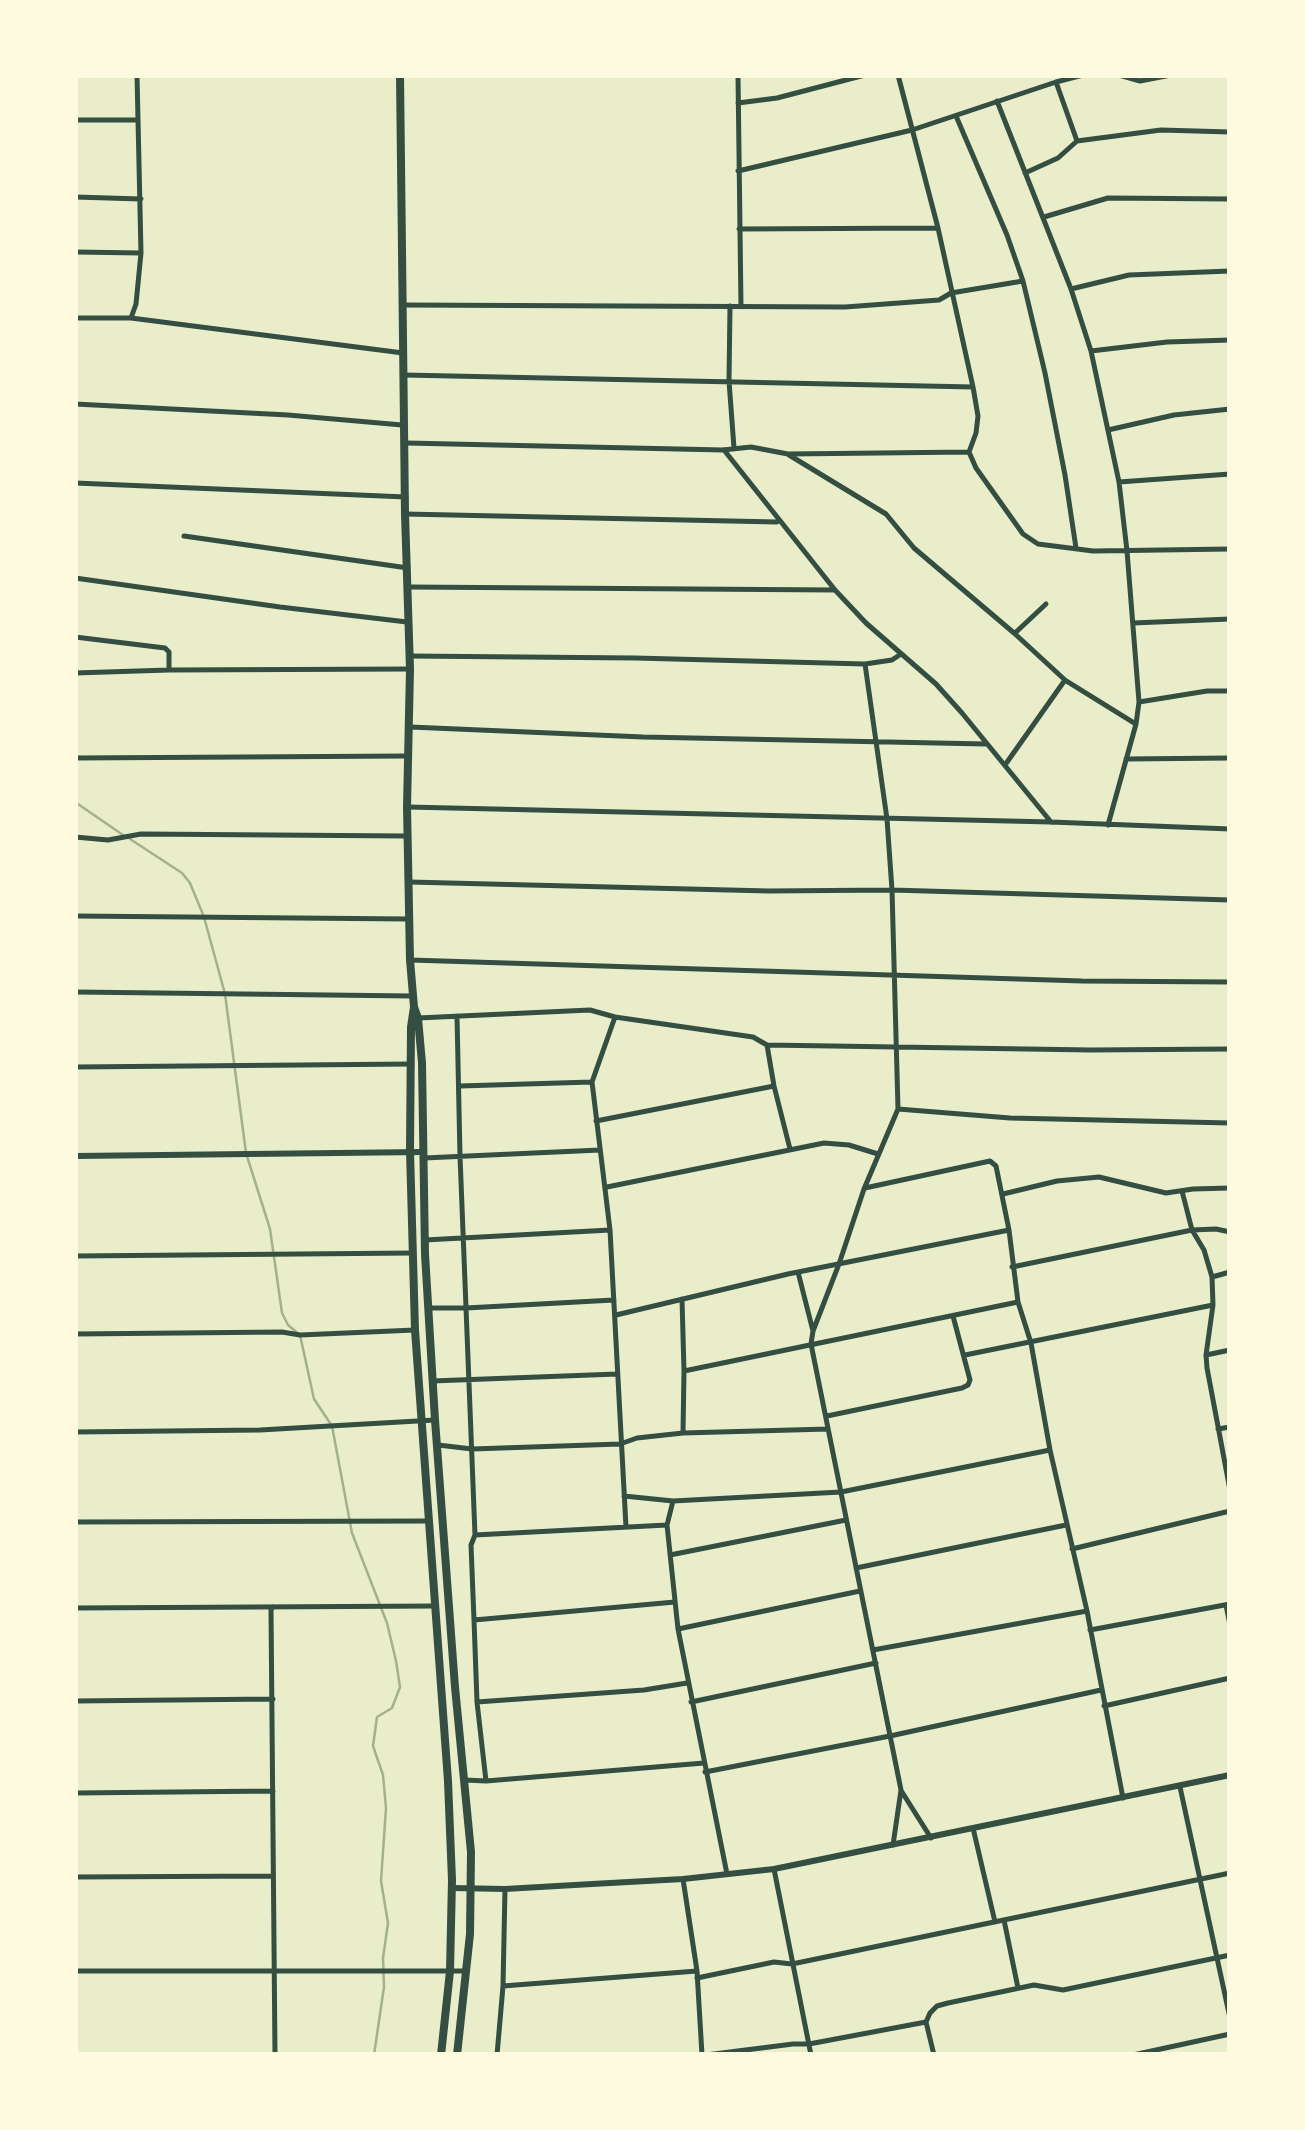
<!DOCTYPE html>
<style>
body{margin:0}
#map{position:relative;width:1305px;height:2130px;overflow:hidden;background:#e9edc9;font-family:"Titillium Web",sans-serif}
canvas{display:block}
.frame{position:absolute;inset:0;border:78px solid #fefae0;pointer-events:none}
</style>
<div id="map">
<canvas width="1305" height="2130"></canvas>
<div class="frame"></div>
</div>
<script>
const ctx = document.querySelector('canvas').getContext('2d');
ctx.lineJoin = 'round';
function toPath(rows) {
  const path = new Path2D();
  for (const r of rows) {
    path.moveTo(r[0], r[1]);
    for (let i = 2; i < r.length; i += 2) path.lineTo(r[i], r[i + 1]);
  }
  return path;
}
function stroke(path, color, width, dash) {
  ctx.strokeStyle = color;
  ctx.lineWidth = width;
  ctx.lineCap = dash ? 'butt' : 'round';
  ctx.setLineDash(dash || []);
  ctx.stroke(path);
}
stroke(toPath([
 [75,802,123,835],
 [130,839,182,873,190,883,204,917,225,994,246,1153,270,1229,282,1313,288,1325,300,1335,314,1399,332,1426,352,1533,387,1623,396,1661,400,1687,392,1708,377,1717,373,1746,383,1775,386,1808,381,1881,388,1923,383,1958,384,1987,374,2055]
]), '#a3b18a', 2.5);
stroke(toPath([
 [738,75,741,307],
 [898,75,938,228,973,387,978,416,976,433,969,452,976,468,1023,534,1038,544,1093,551,1230,549],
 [1119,75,1140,81,1171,75],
 [1056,82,1083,75],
 [997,101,1071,289,1091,351,1119,482,1127,551,1139,702,1136,724,1108,825],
 [738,103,777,98,865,75],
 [956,116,1007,235,1023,281,1045,373,1065,475,1076,548],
 [75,120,137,120],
 [738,171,912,130,1056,82,1077,141],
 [1025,173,1058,158,1077,141,1161,130,1230,132],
 [75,197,141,199],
 [1044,217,1108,198,1230,199],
 [739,229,938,228],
 [75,252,141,253],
 [1071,289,1129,275,1230,271],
 [403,305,845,307,939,300,951,293,1023,281],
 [730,306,729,381,734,448],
 [75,318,131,318,403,353],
 [131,318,136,304,141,253,137,75],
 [1091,351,1167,342,1230,340],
 [404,375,973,387],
 [75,404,288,415,402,425],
 [1108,430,1174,415,1230,409],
 [406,443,723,450,751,447,788,454,969,452],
 [724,450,835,590,866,623,936,684,962,713,1051,822],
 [789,455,886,514,914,548,1014,633,1065,680,1136,724],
 [1119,482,1230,474],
 [75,483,406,497],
 [405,514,777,522],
 [184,536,408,568],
 [75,578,280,607,407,622],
 [408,587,835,590],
 [1133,623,1230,619],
 [1015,633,1046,604],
 [75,637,165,648,169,652,169,670],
 [409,656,635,658,865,664,892,660,901,654],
 [865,664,887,819,892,890,898,1109,864,1189,839,1264,813,1331,811,1344,901,1790,893,1845],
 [75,673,169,670,410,669],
 [1139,702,1207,691,1230,691],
 [410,727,643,737,986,744],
 [75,758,407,756],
 [1126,759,1230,758],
 [1005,765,1065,680],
 [408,807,1051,822,1230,829],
 [75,837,108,840,141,834,406,836],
 [409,882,769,891,892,890,1230,900],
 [75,916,409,919],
 [410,960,1082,981,1230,982],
 [75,992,412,996],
 [457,1016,460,1156,475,1535,471,1545,474,1620,477,1702,486,1781],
 [615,1017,592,1082,610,1230,626,1527],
 [418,1018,590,1010,615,1017,753,1037,767,1045,1091,1050,1230,1049],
 [767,1045,774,1086,790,1149],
 [75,1067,412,1064],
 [460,1086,592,1082],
 [898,1109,1010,1118,1230,1123],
 [596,1121,774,1086],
 [424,1158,600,1150],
 [607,1187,824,1143,849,1145,878,1154],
 [865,1188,990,1161,996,1166,1009,1230,1018,1302,1031,1343,1050,1450,1087,1611,1123,1798],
 [1182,1191,1192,1230,1204,1250,1212,1277,1213,1305,1206,1355,1207,1368,1230,1490],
 [1003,1194,1057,1181,1099,1177,1166,1193,1193,1189,1230,1188],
 [425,1240,610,1230],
 [75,1256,412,1253],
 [1012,1267,1192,1230,1216,1229,1230,1232],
 [798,1272,813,1331],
 [1212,1277,1230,1272],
 [682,1299,684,1371,683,1433,828,1429],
 [428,1308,466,1308,614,1300],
 [616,1315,788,1274,1009,1230],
 [75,1334,282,1332,300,1335,415,1330],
 [965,1355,1213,1305],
 [1206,1355,1230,1350],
 [684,1371,1018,1302],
 [432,1381,617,1374],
 [827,1416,962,1388,968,1385,970,1380,953,1316],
 [1218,1429,1230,1427],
 [75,1432,260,1430,435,1420],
 [438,1445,472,1449,620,1444,637,1438,683,1433],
 [624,1496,673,1501,841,1492,1050,1450],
 [673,1501,667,1525,678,1629,727,1874],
 [75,1522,430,1521],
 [475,1535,667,1525],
 [1072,1549,1230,1511],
 [670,1555,846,1520],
 [856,1568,1066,1525],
 [1226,1605,1230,1625],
 [273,1607,271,1610,275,2055],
 [75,1608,436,1606],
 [474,1620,675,1602],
 [678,1629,860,1591],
 [1090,1630,1230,1604],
 [873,1650,1087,1611],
 [75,1701,273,1699],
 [477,1702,644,1690,687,1683],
 [691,1702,876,1663],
 [1104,1706,1230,1678],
 [705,1772,890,1736,1101,1690],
 [465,1780,486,1781,704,1763],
 [1180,1787,1230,2018],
 [902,1792,931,1838],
 [75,1793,273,1791],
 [973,1828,995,1922],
 [774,1869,811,2055],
 [75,1877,272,1876],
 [683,1879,697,1971,702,2055],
 [1004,1920,1018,1988],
 [75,1971,467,1971],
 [697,1978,774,1962,792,1964,1230,1873],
 [503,1986,697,1971],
 [926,2022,934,2055],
 [497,2055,503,1986,505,1889],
 [706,2055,793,2044,809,2044,926,2022,930,2013,937,2006,948,2003,1034,1985,1063,1990,1230,1955],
 [1133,2055,1230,2034]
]), '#344e41', 5);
stroke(toPath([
 [75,1156,424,1152],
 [452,1888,505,1889,592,1884,683,1879,774,1869,1230,1775]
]), '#344e41', 6);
stroke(toPath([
 [400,75,405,514,410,669,407,807,410,960,414,1007,418,1018,422,1063,425,1254,435,1420,455,1687,471,1852,470,1934,457,2055],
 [414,1007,411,1027,410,1151,415,1330,448,1781,452,1880,450,1971,441,2055]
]), '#344e41', 8);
</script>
